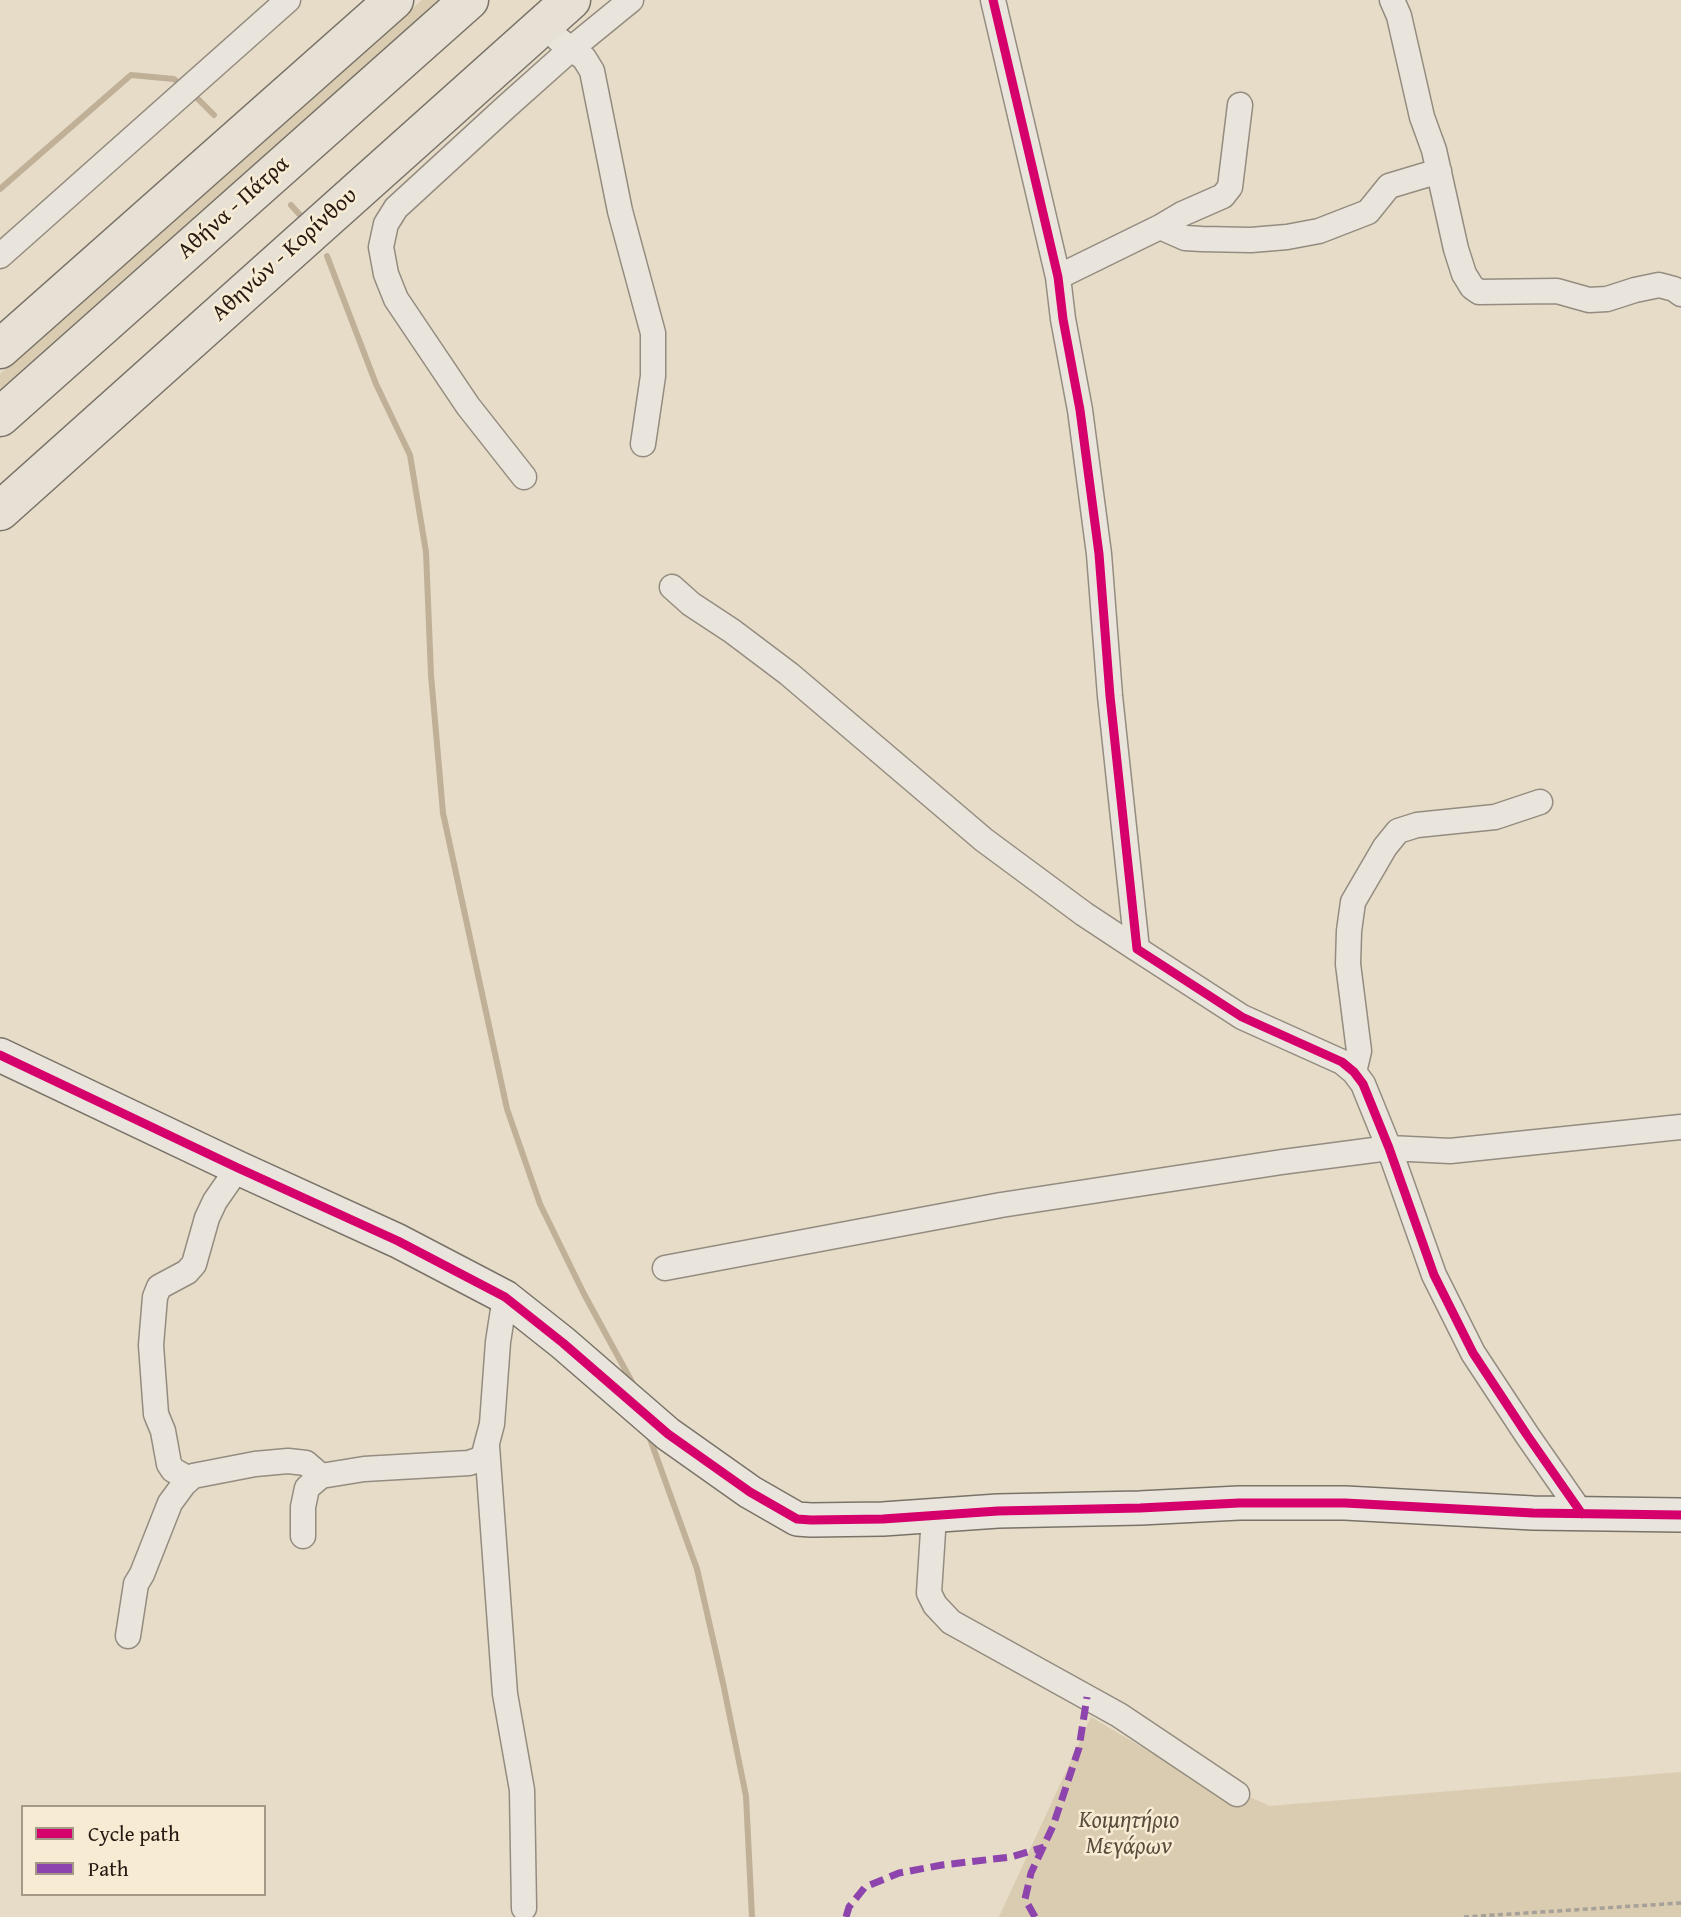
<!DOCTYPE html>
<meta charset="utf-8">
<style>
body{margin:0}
#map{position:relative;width:1681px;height:1917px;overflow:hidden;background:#e6dcc8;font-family:"Gentium Book Plus",serif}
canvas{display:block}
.legend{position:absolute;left:21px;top:1805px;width:245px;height:91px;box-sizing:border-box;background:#f7ecd3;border:2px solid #a49886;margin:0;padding:9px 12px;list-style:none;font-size:21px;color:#271912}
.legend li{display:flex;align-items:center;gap:14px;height:35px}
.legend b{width:35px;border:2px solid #a49886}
</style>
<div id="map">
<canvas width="1681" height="1917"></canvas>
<ul class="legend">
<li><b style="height:9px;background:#d6006c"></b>Cycle path</li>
<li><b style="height:9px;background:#8e44ad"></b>Path</li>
</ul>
</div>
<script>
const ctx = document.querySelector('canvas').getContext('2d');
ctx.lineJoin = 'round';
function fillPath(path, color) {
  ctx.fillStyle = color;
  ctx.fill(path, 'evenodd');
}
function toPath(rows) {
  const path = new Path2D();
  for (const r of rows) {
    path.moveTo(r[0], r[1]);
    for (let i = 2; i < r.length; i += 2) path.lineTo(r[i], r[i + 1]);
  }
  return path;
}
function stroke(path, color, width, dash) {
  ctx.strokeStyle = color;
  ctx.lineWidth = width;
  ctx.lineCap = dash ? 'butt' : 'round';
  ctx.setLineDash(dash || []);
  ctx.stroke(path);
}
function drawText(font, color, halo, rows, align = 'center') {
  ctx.font = font + ' "Gentium Book Plus",serif';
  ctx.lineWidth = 5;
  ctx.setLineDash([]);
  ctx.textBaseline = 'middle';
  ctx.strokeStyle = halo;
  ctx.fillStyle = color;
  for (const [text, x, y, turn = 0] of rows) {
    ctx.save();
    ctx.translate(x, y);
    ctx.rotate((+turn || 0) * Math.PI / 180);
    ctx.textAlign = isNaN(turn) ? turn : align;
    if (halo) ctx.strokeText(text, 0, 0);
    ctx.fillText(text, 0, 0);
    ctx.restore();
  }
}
fillPath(toPath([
 [422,0,439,0,0,389,0,374],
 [1091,1717,1152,1753,1270,1806,1681,1772,1681,1917,999,1917]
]), '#daccb1');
stroke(toPath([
 [192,93,214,115],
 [0,189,131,75,174,79,183,86],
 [291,205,300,215],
 [327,256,376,384,410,455,426,552,431,675,443,813,507,1109,540,1204,584,1294,633,1384],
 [649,1436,697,1569,723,1683,746,1796,752,1917]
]), '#bfb097', 6);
const street = toPath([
 [993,0,1058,277,1063,319,1080,410,1099,554,1110,696,1137,949,1242,1017,1342,1062,1354,1072,1363,1084,1389,1148,1434,1275,1473,1353,1527,1435,1582,1514],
 [1392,0,1399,16,1422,117,1434,150,1456,249,1464,274,1472,287,1479,292,1557,291,1589,300,1607,299,1635,290,1659,285,1674,289,1681,294],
 [558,39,571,49,631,0],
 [1160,227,1185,238,1202,239,1251,240,1287,237,1319,231,1368,212,1389,186,1439,171],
 [0,256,288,0],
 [1058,277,1160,227,1182,214,1223,196,1230,187,1240,105],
 [524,477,468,406,396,299,386,274,381,247,386,224,396,208,506,107,571,49,584,58,592,71,620,211,653,333,653,376,643,444],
 [672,587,691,604,732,631,789,674,984,840,1084,914,1137,949],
 [1354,1072,1359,1051,1348,964,1349,931,1353,902,1385,847,1398,831,1417,825,1495,817,1540,802],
 [665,1268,1001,1205,1282,1162,1389,1148,1450,1151,1681,1127],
 [487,1446,505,1694,522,1790,524,1908],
 [189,1479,173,1470,169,1464,163,1431,156,1414,151,1345,155,1297,159,1287,187,1272,194,1264,207,1218,215,1201,238,1168],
 [934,1516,929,1593,935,1605,951,1622,1119,1715,1237,1794],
 [303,1536,303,1507,307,1488,321,1476,364,1469,469,1463,483,1458,492,1424,498,1342,505,1297],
 [128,1636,136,1584,142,1574,170,1503,184,1484,193,1476,255,1464,288,1461,306,1463,321,1476]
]);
const secondary = toPath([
 [0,1055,238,1168,398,1241,505,1297,563,1343,668,1434,750,1492,797,1519,811,1520,883,1519,998,1511,1140,1508,1239,1503,1345,1503,1533,1513,1681,1515]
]);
const primary = toPath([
 [0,511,571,0]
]);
const highway = toPath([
 [0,349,394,0],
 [0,417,469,0]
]);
stroke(street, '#948c80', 27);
stroke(secondary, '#797268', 36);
stroke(primary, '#797268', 41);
stroke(highway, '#797268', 41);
stroke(toPath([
 [1464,1917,1681,1903]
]), '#a5a098', 3.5, [5, 3.5]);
stroke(street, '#eae5dc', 24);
stroke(secondary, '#eae5dc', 33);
stroke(primary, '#e7e1d5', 38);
stroke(highway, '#e7e1d5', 38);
stroke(toPath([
 [846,1917,849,1907,865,1887,899,1873,942,1865,1011,1857,1044,1847],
 [1035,1917,1025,1899,1031,1873,1053,1826,1079,1748,1087,1697]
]), '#8e44ad', 7, [14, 7]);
stroke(toPath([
 [993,0,1058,277,1063,319,1080,410,1099,554,1110,696,1137,949,1242,1017,1342,1062,1354,1072,1363,1084,1389,1148,1434,1275,1473,1353,1527,1435,1582,1514],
 [0,1055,238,1168,398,1241,505,1297,563,1343,668,1434,750,1492,797,1519,811,1520,883,1519,998,1511,1140,1508,1239,1503,1345,1503,1533,1513,1681,1515]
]), '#d6006c', 9);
drawText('23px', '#271912', '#f7ecd3', [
 ["Αθήνα - Πάτρα",234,208,-42],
 ["Αθηνών - Κορίνθου",285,255,-42]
]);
drawText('italic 23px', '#5a4b3c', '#f7ecd3', [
 ["Κοιμητήριο",1129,1821],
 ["Μεγάρων",1129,1847]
]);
</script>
